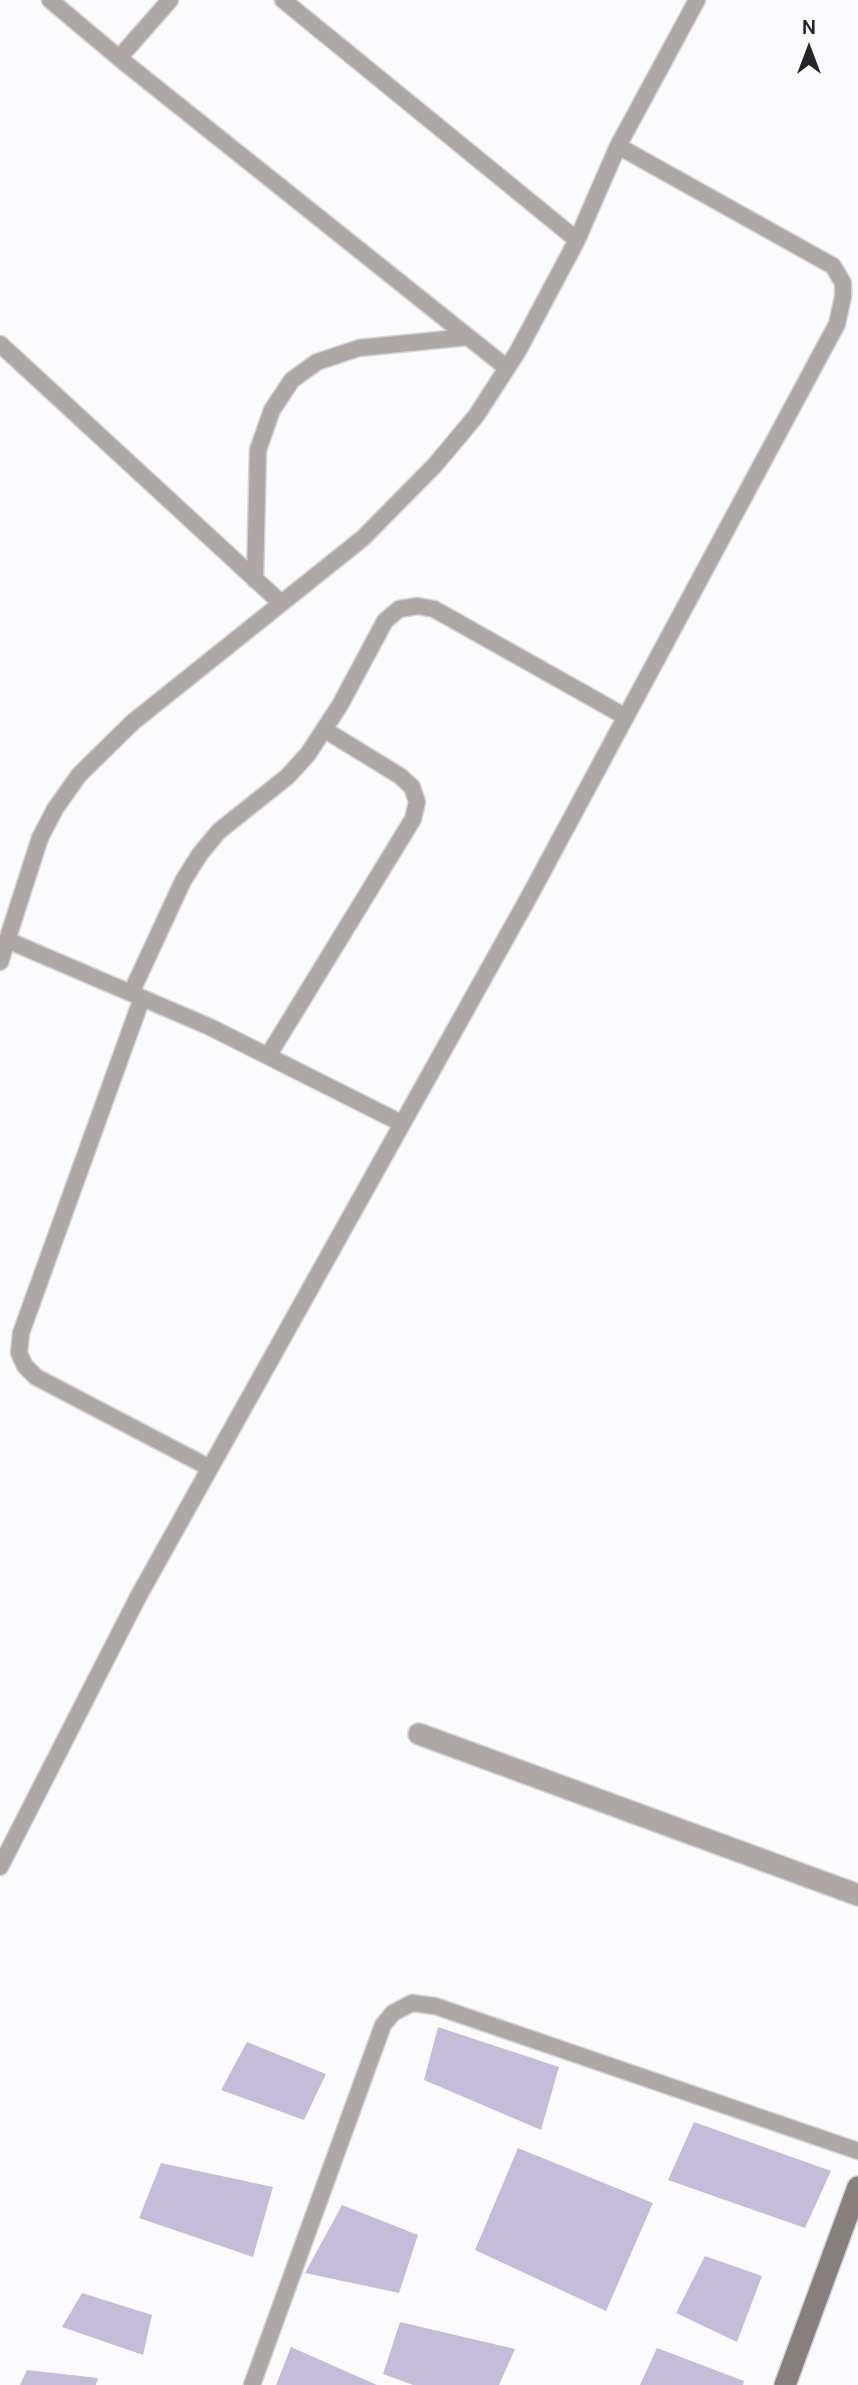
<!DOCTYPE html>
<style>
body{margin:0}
#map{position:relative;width:858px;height:2385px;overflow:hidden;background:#fbfbfd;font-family:"DM Sans",sans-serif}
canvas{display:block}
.north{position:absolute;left:774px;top:14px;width:70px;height:70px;-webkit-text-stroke:5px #fbfbfd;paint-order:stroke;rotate:0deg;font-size:19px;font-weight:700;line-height:28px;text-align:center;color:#252529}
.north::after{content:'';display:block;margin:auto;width:24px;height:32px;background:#252529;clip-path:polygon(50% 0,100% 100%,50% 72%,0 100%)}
</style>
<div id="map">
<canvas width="858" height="2385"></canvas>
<div class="north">N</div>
</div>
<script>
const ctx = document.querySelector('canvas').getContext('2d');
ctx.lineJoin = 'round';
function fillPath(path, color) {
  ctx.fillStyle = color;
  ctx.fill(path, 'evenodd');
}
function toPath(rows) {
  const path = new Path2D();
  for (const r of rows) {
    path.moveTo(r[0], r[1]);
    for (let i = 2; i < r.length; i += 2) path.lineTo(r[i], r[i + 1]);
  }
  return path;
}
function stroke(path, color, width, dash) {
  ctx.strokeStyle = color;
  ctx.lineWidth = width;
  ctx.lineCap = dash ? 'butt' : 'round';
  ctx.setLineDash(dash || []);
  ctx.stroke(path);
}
fillPath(toPath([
 [438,2027,559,2067,541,2130,424,2080],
 [247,2042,326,2074,304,2120,221,2090],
 [694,2122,831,2171,805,2228,668,2180],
 [518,2148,653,2203,606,2311,475,2250],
 [161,2163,273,2187,253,2257,139,2218],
 [342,2205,418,2235,399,2293,305,2273],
 [705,2256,762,2276,737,2342,676,2313],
 [82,2293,152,2315,143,2355,62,2327],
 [400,2322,515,2349,499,2385,413,2385,383,2374],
 [291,2347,377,2385,276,2385],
 [657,2348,744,2381,743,2385,640,2385],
 [27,2370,98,2378,96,2385,20,2385]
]), '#c5bcda');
const lane = toPath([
 [50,0,119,58,507,368],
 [283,0,577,240],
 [119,58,170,0],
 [0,344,281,603],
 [255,580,258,450,272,410,292,380,317,362,359,348,468,337],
 [7,940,210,1027,401,1123],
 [0,962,40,838,55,809,79,775,133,722,363,538,435,465,476,416,518,351,577,240,618,146,697,0],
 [131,993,183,881,200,854,219,831,287,777,308,754,340,705,385,621,399,609,418,606,434,609,626,717],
 [142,998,21,1333,19,1353,25,1366,36,1377,210,1468],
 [268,1056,413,819,417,802,412,787,400,776,325,730],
 [0,1867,138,1597,530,895,837,324,843,297,843,283,833,266,618,146],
 [252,2385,383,2025,393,2013,412,2003,435,2006,858,2151]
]);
const street = toPath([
 [419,1734,858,1895]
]);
const secondary = toPath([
 [785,2385,858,2187]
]);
stroke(lane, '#d4d4d7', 19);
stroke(street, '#d4d4d7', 24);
stroke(secondary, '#d4d4d7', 24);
stroke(lane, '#ada7a5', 16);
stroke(street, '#ada7a5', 21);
stroke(secondary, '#877f7c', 21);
</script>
